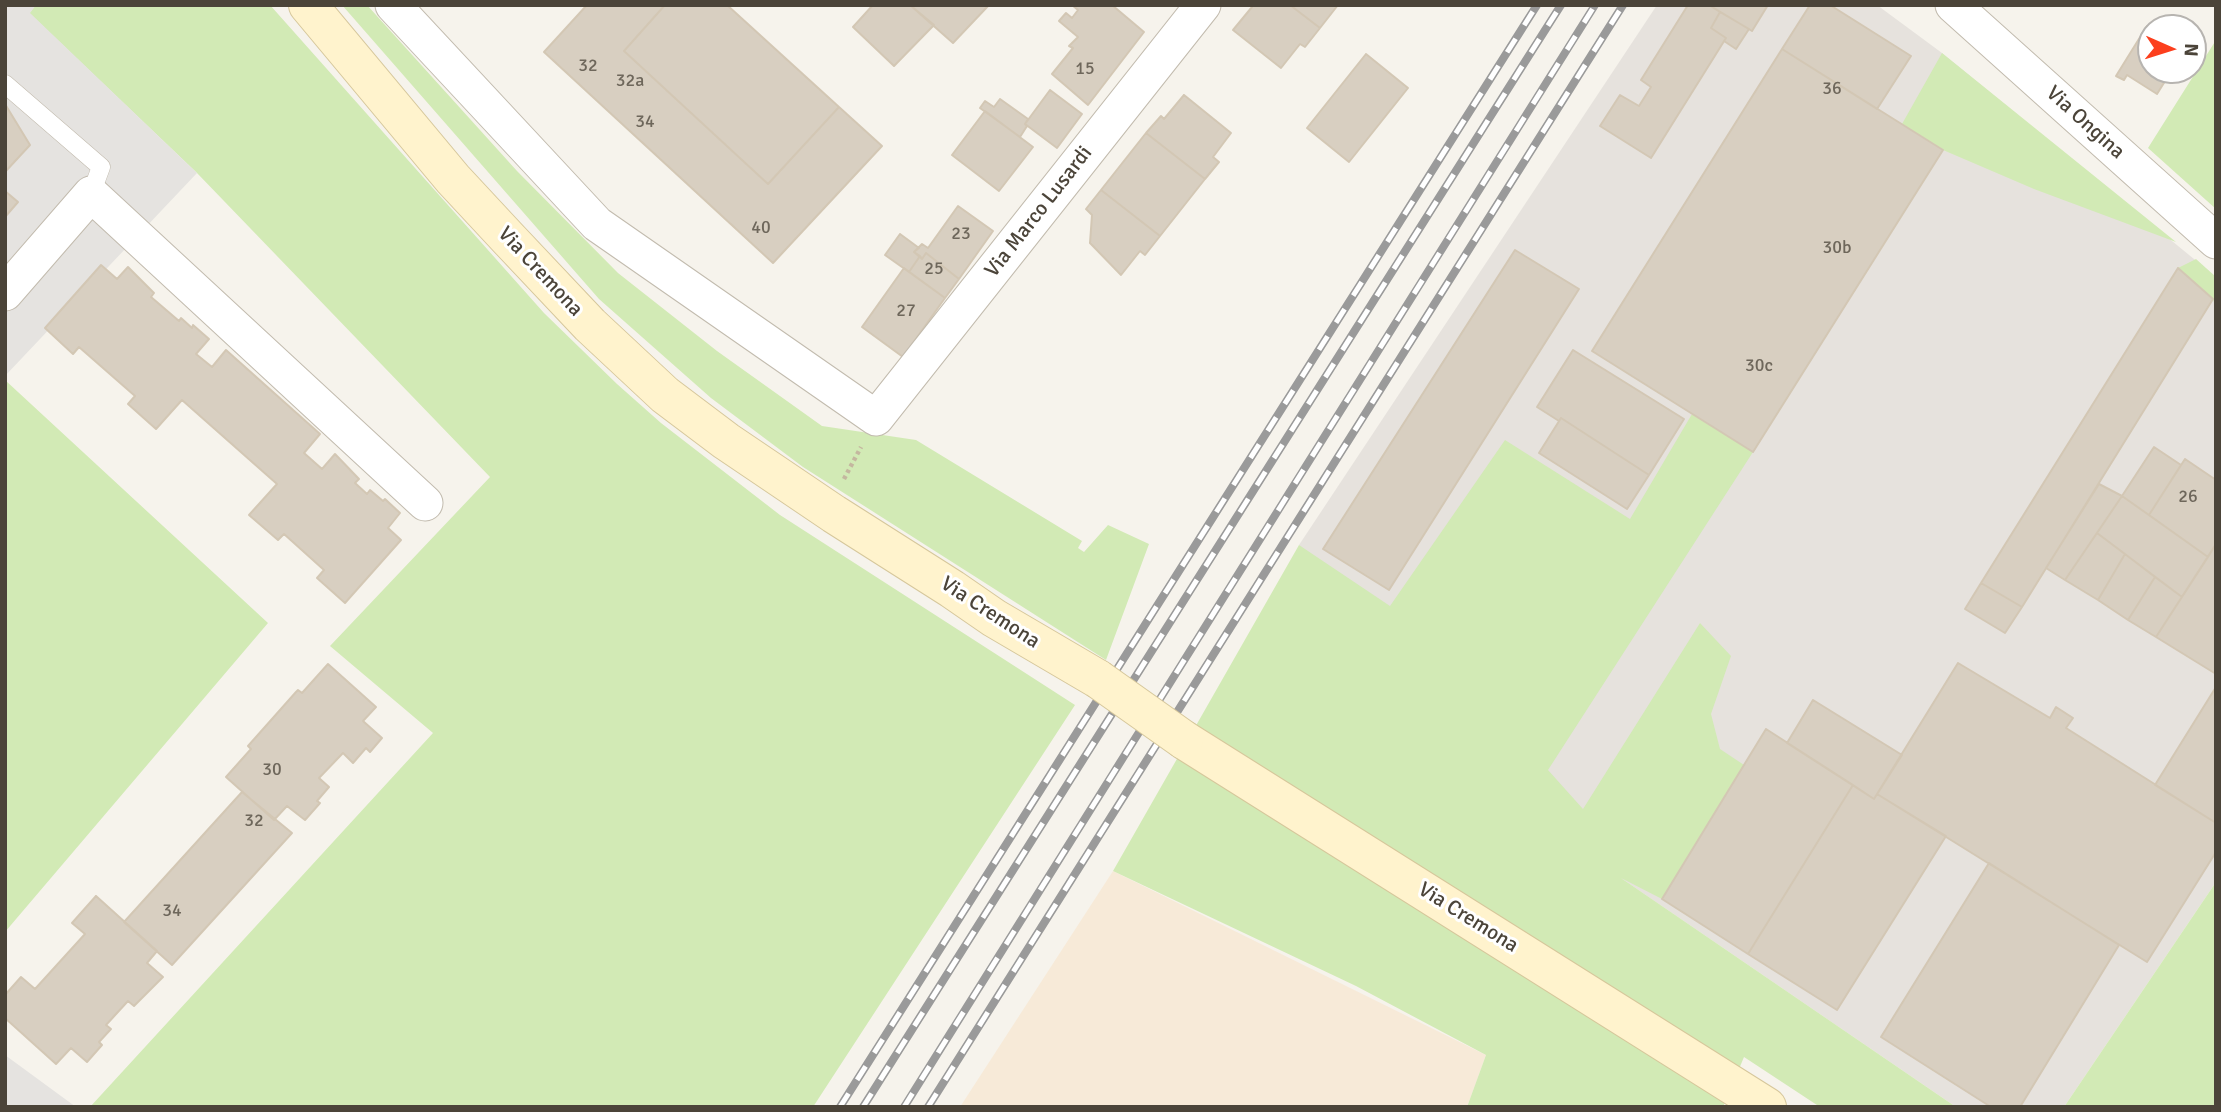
<!DOCTYPE html>
<style>
body{margin:0}
#map{position:relative;width:2221px;height:1112px;overflow:hidden;background:#f6f3ec;font-family:Signika,sans-serif}
canvas{display:block}
.frame{position:absolute;inset:0;border:7px solid #4b4439;pointer-events:none}
.north{position:absolute;left:2137px;top:14px;width:70px;height:70px;box-sizing:border-box;background:#fff;border:2px solid #b7b4b0;border-radius:50%;rotate:93deg;font-size:19px;font-weight:700;line-height:28px;text-align:center;color:#4b4439}
.north::after{content:'';display:block;margin:auto;width:24px;height:32px;background:#fc3f1d;clip-path:polygon(50% 0,100% 100%,50% 72%,0 100%)}
</style>
<div id="map">
<canvas width="2221" height="1112"></canvas>
<div class="frame"></div>
<div class="north">N</div>
</div>
<script>
const ctx = document.querySelector('canvas').getContext('2d');
ctx.lineJoin = 'round';
function fillPath(path, color) {
  ctx.fillStyle = color;
  ctx.fill(path, 'evenodd');
}
function toPath(rows) {
  const path = new Path2D();
  for (const r of rows) {
    path.moveTo(r[0], r[1]);
    for (let i = 2; i < r.length; i += 2) path.lineTo(r[i], r[i + 1]);
  }
  return path;
}
function stroke(path, color, width, dash) {
  ctx.strokeStyle = color;
  ctx.lineWidth = width;
  ctx.lineCap = dash ? 'butt' : 'round';
  ctx.setLineDash(dash || []);
  ctx.stroke(path);
}
function drawText(font, color, halo, rows, align = 'center') {
  ctx.font = font + ' Signika,sans-serif';
  ctx.lineWidth = 6;
  ctx.setLineDash([]);
  ctx.textBaseline = 'middle';
  ctx.strokeStyle = halo;
  ctx.fillStyle = color;
  for (const [text, x, y, turn = 0] of rows) {
    ctx.save();
    ctx.translate(x, y);
    ctx.rotate((+turn || 0) * Math.PI / 180);
    ctx.textAlign = isNaN(turn) ? turn : align;
    if (halo) ctx.strokeText(text, 0, 0);
    ctx.fillText(text, 0, 0);
    ctx.restore();
  }
}
fillPath(toPath([
 [1113,871,1486,1055,1467,1107,960,1107]
]), '#f7ead8');
fillPath(toPath([
 [1657,5,1877,5,1942,53,2216,277,2216,882,2064,1107,1956,1107,1375,710,1299,545]
]), '#e6e2dd');
fillPath(toPath([
 [36,5,270,5,544,313,617,384,661,423,780,515,1075,705,813,1107,90,1107,433,733,330,646,490,477,197,173,29,13],
 [342,5,367,5,517,171,618,273,717,351,822,426,916,440,1082,541,1078,548,1084,552,1108,525,1149,544,1106,660,803,467,711,398,599,299],
 [2216,40,2216,209,2148,148],
 [1942,53,2176,242,2034,189,1943,150,1902,124],
 [2196,259,2216,277,2216,309,2213,299,2178,268],
 [5,380,268,623,5,932],
 [1692,414,1753,452,1548,770,1583,809,1700,623,1731,656,1711,714,1720,749,1744,765,1662,899,1621,878,1956,1107,1820,1107,1744,1057,1723,1107,1467,1107,1486,1055,1356,986,1113,871,1299,545,1390,606,1505,440,1630,519],
 [2216,882,2216,1107,2064,1107]
]), '#d2eab5');
fillPath(toPath([
 [5,5,36,5,30,13,197,173,5,376],
 [5,1055,76,1107,5,1107]
]), '#e5e3e0');
const building = toPath([
 [587,5,665,5,624,51,768,184,839,107,882,146,773,263,544,52,587,5],
 [665,5,727,5,839,107,768,184,624,51,665,5],
 [873,5,910,5,934,25,894,66,853,27,873,5],
 [910,5,989,5,953,43,910,5],
 [1072,5,1112,5,1144,32,1088,105,1052,74,1073,48,1069,46,1078,37,1059,21,1066,13,1072,18,1078,10,1072,5],
 [1250,5,1290,5,1320,28,1305,47,1300,44,1281,68,1233,30,1252,7,1250,5],
 [1290,5,1338,5,1320,28,1290,5],
 [1688,5,1709,5,1720,12,1711,28,1726,38,1651,158,1600,126,1620,95,1639,106,1651,87,1641,80,1688,5],
 [1709,5,1768,5,1752,31,1709,5],
 [1810,5,1830,5,1911,56,1877,109,1782,49,1810,5],
 [1720,12,1749,29,1736,49,1724,41,1726,38,1711,28,1720,12],
 [2147,26,2151,28,2151,70,2172,70,2157,94,2127,75,2124,80,2116,76,2147,26],
 [1782,49,1943,150,1753,452,1592,351,1782,49],
 [1366,54,1408,88,1349,162,1307,128,1366,54],
 [1050,90,1082,114,1057,148,1025,124,1050,90],
 [1184,95,1231,133,1213,157,1219,162,1205,179,1146,133,1161,116,1164,119,1184,95],
 [1000,99,1028,119,1025,124,1027,126,1020,137,980,108,985,101,994,107,1000,99],
 [5,104,30,145,5,172,5,104],
 [985,111,1033,147,999,191,952,155,985,111],
 [1146,133,1205,179,1160,236,1101,190,1146,133],
 [1101,190,1160,236,1145,255,1140,251,1121,275,1090,243,1092,215,1086,209,1101,190],
 [5,191,18,202,5,217,5,191],
 [958,206,993,231,959,279,926,253,922,259,914,252,922,244,928,248,958,206],
 [900,234,919,248,914,252,920,256,909,272,885,255,900,234],
 [1515,250,1579,289,1389,590,1323,549,1515,250],
 [926,253,959,279,945,298,909,272,920,256,922,259,926,253],
 [101,265,117,279,128,267,154,293,151,297,179,321,181,318,192,328,193,325,209,339,196,354,212,367,226,350,320,434,304,453,322,469,335,454,359,479,355,483,367,494,370,490,383,501,385,499,400,513,388,528,401,540,345,603,317,578,324,570,284,534,278,540,249,515,277,484,182,400,156,429,128,404,135,396,79,347,73,354,45,328,101,265],
 [904,268,945,298,903,357,862,327,904,268],
 [2178,268,2213,299,2022,607,1981,583,2178,268],
 [1573,350,1684,419,1649,475,1561,418,1559,421,1537,407,1573,350],
 [1561,418,1649,475,1627,509,1539,453,1561,418],
 [2154,447,2181,465,2149,515,2122,496,2154,447],
 [2185,459,2216,480,2216,544,2208,557,2149,515,2185,459],
 [2099,484,2122,496,2065,580,2046,568,2099,484],
 [2122,496,2208,557,2182,597,2097,533,2122,496],
 [2097,533,2125,554,2098,600,2065,580,2097,533],
 [2216,544,2216,674,2156,637,2216,544],
 [2125,554,2155,577,2128,620,2098,600,2125,554],
 [2155,577,2182,597,2156,637,2128,620,2155,577],
 [1981,583,2022,607,2005,633,1965,609,1981,583],
 [1958,663,2050,718,2056,707,2073,718,2066,728,2216,823,2216,852,2147,962,1877,794,1958,663],
 [328,664,376,707,363,721,382,738,370,752,366,748,353,763,343,753,319,778,329,787,317,801,320,803,305,820,287,806,274,820,226,777,251,749,248,746,296,692,298,690,302,693,328,664],
 [2216,687,2216,823,2155,785,2216,687],
 [1813,700,1902,755,1874,799,1787,743,1813,700],
 [1766,729,1853,785,1748,954,1662,899,1766,729],
 [1853,785,1874,799,1877,794,1946,836,1837,1010,1748,954,1853,785],
 [242,792,292,833,172,965,124,922,242,792],
 [1989,863,2119,945,2020,1107,1991,1107,1881,1037,1989,863],
 [96,896,157,951,147,963,163,977,134,1006,128,1001,106,1025,111,1029,99,1042,102,1045,87,1062,71,1048,56,1064,5,1018,5,995,21,977,35,989,85,934,72,923,96,896]
]);
fillPath(building, '#d8cfc1');
stroke(building, '#d3c7b4', 2);
const service = toPath([
 [5,84,101,167,91,194]
]);
const minor = toPath([
 [393,5,597,224,876,418,1203,5],
 [1953,5,2216,241],
 [5,293,91,194,425,503]
]);
const secondary = toPath([
 [308,5,453,179,506,236,590,325,665,395,726,441,834,514,952,589,994,618,1098,679],
 [1184,740,1767,1107]
]);
stroke(service, '#c2bbae', 19);
stroke(minor, '#c2bbae', 37);
stroke(secondary, '#d6c79b', 40);
stroke(toPath([
 [844,479,861,447]
]), '#c4b79f', 4.5, [3.5, 3.5]);
stroke(service, '#fff', 18);
stroke(minor, '#fff', 35);
stroke(secondary, '#fff3cd', 38);
const rail = toPath([
 [840,1107,1537,5],
 [863,1107,1561,5],
 [904,1107,1595,5],
 [928,1107,1623,5]
]);
stroke(rail, '#9a9a9a', 8);
stroke(rail, '#fff', 5, [16]);
const secondaryBridge = toPath([
 [1098,679,1184,740]
]);
stroke(secondaryBridge, '#d6c79b', 40, []);
stroke(secondaryBridge, '#fff3cd', 38);
drawText('18px', '#6e675b', null, [
 ["32",588,66],
 ["15",1085,69],
 ["32a",630,81],
 ["36",1832,89],
 ["34",645,122],
 ["40",761,228],
 ["23",961,234],
 ["30b",1837,248],
 ["25",934,269],
 ["27",906,311],
 ["30c",1759,366],
 ["26",2188,497],
 ["30",272,770],
 ["32",254,821],
 ["34",172,911]
]);
drawText('21px', '#4b4439', '#fff', [
 ["Via Ongina",2085,123,42],
 ["Via Marco Lusardi",1039,212,-52],
 ["Via Cremona",540,272,47],
 ["Via Cremona",990,613,33],
 ["Via Cremona",1468,918,32]
]);
</script>
